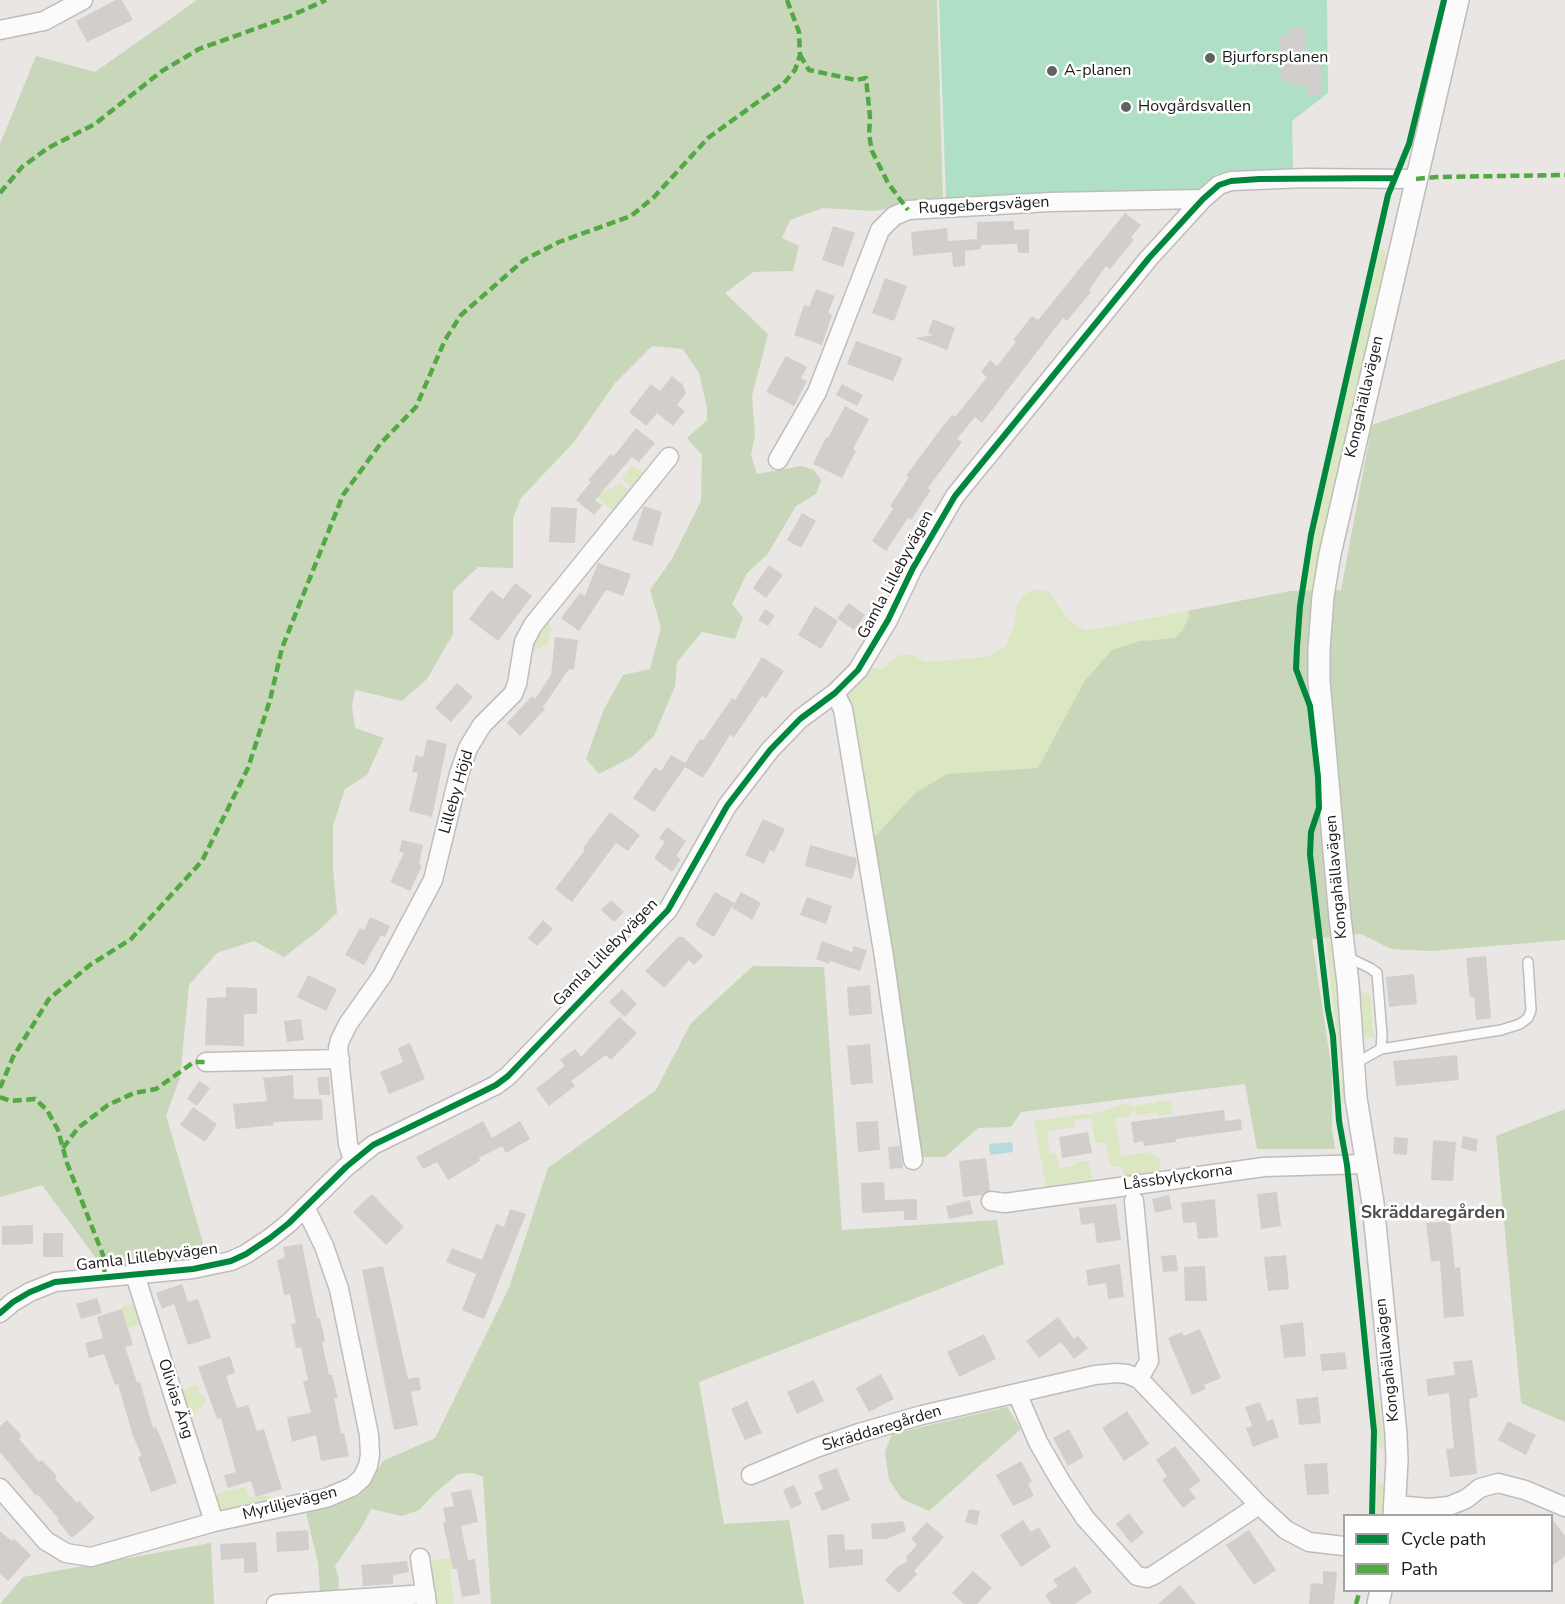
<!DOCTYPE html>
<meta charset="utf-8">
<style>
body{margin:0}
#map{position:relative;width:1565px;height:1604px;overflow:hidden;background:#e9e6e3;font-family:"Nunito Sans",sans-serif}
canvas{display:block}
.legend{position:absolute;left:1343px;top:1514px;width:210px;height:78px;box-sizing:border-box;background:#fff;border:2px solid #a4a4a4;margin:0;padding:8px 10px;list-style:none;font-size:18px;color:#1b1b1b}
.legend li{display:flex;align-items:center;gap:12px;height:30px}
.legend b{width:30px;border:2px solid #a4a4a4}
</style>
<div id="map">
<canvas width="1565" height="1604"></canvas>
<ul class="legend">
<li><b style="height:8px;background:#00873e"></b>Cycle path</li>
<li><b style="height:8px;background:#52a943"></b>Path</li>
</ul>
</div>
<script>
const ctx = document.querySelector('canvas').getContext('2d');
ctx.lineJoin = 'round';
function fillPath(path, color) {
  ctx.fillStyle = color;
  ctx.fill(path, 'evenodd');
}
function toPath(rows) {
  const path = new Path2D();
  for (const r of rows) {
    path.moveTo(r[0], r[1]);
    for (let i = 2; i < r.length; i += 2) path.lineTo(r[i], r[i + 1]);
  }
  return path;
}
function stroke(path, color, width, dash) {
  ctx.strokeStyle = color;
  ctx.lineWidth = width;
  ctx.lineCap = dash ? 'butt' : 'round';
  ctx.setLineDash(dash || []);
  ctx.stroke(path);
}
function drawText(font, color, halo, rows, align = 'center') {
  ctx.font = font + ' "Nunito Sans",sans-serif';
  ctx.lineWidth = 5;
  ctx.setLineDash([]);
  ctx.textBaseline = 'middle';
  ctx.strokeStyle = halo;
  ctx.fillStyle = color;
  for (const [text, x, y, turn = 0] of rows) {
    ctx.save();
    ctx.translate(x, y);
    ctx.rotate((+turn || 0) * Math.PI / 180);
    ctx.textAlign = isNaN(turn) ? turn : align;
    if (halo) ctx.strokeText(text, 0, 0);
    ctx.fillText(text, 0, 0);
    ctx.restore();
  }
}
fillPath(toPath([
 [1446,0,1450,0,1415,141,1412,141],
 [1380,249,1386,251,1384,277,1301,679,1303,600,1310,551],
 [631,467,636,467,643,473,643,475,633,488,622,478],
 [619,483,630,491,613,511,595,496,614,487],
 [1034,590,1043,590,1051,593,1068,620,1085,631,1188,611,1189,617,1183,629,1175,638,1140,641,1084,682,1038,768,947,774,915,793,870,842,848,696,873,668,881,670,899,655,913,655,925,662,987,657,1006,646,1014,625,1017,605,1023,595],
 [548,618,551,629,548,644,533,651,526,651,535,630,541,631],
 [1324,809,1344,1018,1344,1087,1347,1102,1341,1102,1342,1075,1323,920],
 [1361,992,1370,994,1374,1037,1366,1038,1362,1036,1358,994],
 [1169,1101,1171,1103,1173,1114,1158,1116,1157,1112,1138,1115,1137,1111,1130,1112,1131,1116,1115,1118,1121,1156,1149,1152,1150,1154,1155,1154,1159,1159,1161,1172,1125,1178,1122,1168,1118,1166,1112,1166,1109,1162,1106,1142,1095,1143,1091,1118,1074,1120,1075,1127,1047,1131,1050,1153,1056,1153,1059,1168,1074,1166,1074,1163,1089,1161,1094,1185,1047,1191,1034,1121,1102,1112,1120,1105,1129,1104,1134,1108,1136,1106,1148,1103,1153,1104,1155,1102],
 [134,1305,141,1324,128,1328,122,1306],
 [196,1385,200,1388,198,1393,204,1397,207,1402,185,1420,176,1393],
 [1378,1399,1385,1448,1380,1449,1378,1446,1375,1400],
 [1378,1481,1384,1485,1384,1515,1376,1516],
 [245,1487,248,1497,268,1496,272,1498,275,1504,225,1514,217,1509,212,1495],
 [453,1557,454,1564,450,1571,454,1604,433,1604,427,1562]
]), '#dbe6c2');
fillPath(toPath([
 [197,0,937,0,943,199,874,211,823,208,790,220,782,238,799,246,793,271,753,272,725,293,768,334,752,396,755,435,751,455,757,474,801,466,814,470,821,480,816,494,796,506,767,555,747,573,732,604,743,618,735,639,702,632,677,662,675,686,654,736,632,757,599,774,586,759,604,709,623,675,650,669,661,627,650,590,672,559,701,501,702,455,687,438,707,420,707,408,699,373,683,349,652,346,615,383,574,442,521,498,513,518,513,568,478,567,453,591,453,634,427,679,402,701,355,690,352,706,355,728,384,738,367,775,345,789,333,826,333,869,337,913,318,931,284,957,254,941,217,953,189,985,180,1078,166,1115,208,1260,104,1269,42,1185,0,1197,0,144,36,56,95,72],
 [1565,359,1565,940,1432,951,1391,949,1361,934,1312,939,1332,1072,1332,1129,1335,1149,1257,1149,1245,1084,1021,1112,1011,1127,978,1128,945,1157,919,1157,870,842,915,793,947,774,1038,768,1084,682,1112,650,1140,641,1175,638,1183,629,1189,617,1188,611,1290,591,1341,590,1372,425],
 [753,966,824,967,842,1230,997,1220,1004,1264,699,1382,724,1524,789,1520,804,1604,491,1604,483,1477,473,1473,458,1474,436,1492,419,1510,402,1516,371,1509,362,1527,335,1566,339,1580,338,1593,320,1593,318,1563,305,1509,346,1501,372,1479,383,1461,435,1438,509,1288,548,1168,656,1090,691,1023],
 [1565,1109,1565,1422,1521,1403,1496,1136],
 [1007,1407,1021,1429,929,1511,902,1499,889,1480,885,1452,892,1434],
 [211,1543,214,1604,0,1604,23,1577]
]), '#c8d7b9');
fillPath(toPath([
 [939,0,1327,0,1328,93,1292,121,1293,170,1217,174,1196,191,946,198]
]), '#afdfc4');
fillPath(toPath([
 [1012,1142,1013,1152,990,1155,989,1144]
]), '#b7dadc');
fillPath(toPath([
 [116,0,122,0,133,20,87,42,76,21],
 [1305,28,1306,60,1320,59,1322,96,1308,96,1308,85,1292,86,1292,82,1282,82,1280,35,1289,35,1288,29],
 [1125,213,1141,225,1131,237,1134,240,1110,269,1106,266,1089,290,1091,292,1067,321,1063,318,982,423,975,417,957,439,962,442,928,488,931,490,911,520,908,518,886,551,872,541,893,509,890,506,909,477,906,476,942,427,952,415,955,417,987,377,981,372,990,360,997,366,1016,342,1013,340,1032,316,1038,320],
 [1014,221,1014,230,1029,229,1029,253,1018,253,1017,244,981,245,981,249,965,251,965,266,953,267,952,252,913,256,911,232,947,228,948,241,977,239,977,222],
 [833,226,855,233,843,267,822,260],
 [885,278,907,286,894,321,872,313],
 [816,289,835,296,828,313,832,315,822,345,794,335,804,305,809,307],
 [933,319,955,328,947,350,915,338,933,335,928,333],
 [856,341,903,358,893,381,847,364],
 [786,356,807,367,801,378,807,381,794,406,766,392],
 [672,376,682,384,686,393,677,405,685,411,673,426,657,413,646,426,629,412,651,384,660,391],
 [842,384,863,395,857,406,836,395],
 [845,406,869,419,853,449,856,451,842,478,813,464,826,437,828,438],
 [636,428,655,443,639,462,632,457,595,500,602,505,594,515,576,500,591,482,588,480,611,454,614,456],
 [644,506,662,512,652,546,632,540],
 [551,507,577,508,575,543,549,542],
 [802,513,816,521,801,548,787,540],
 [598,563,631,574,623,596,606,590,579,631,561,618,580,593,585,596],
 [769,565,783,575,766,598,753,588],
 [515,583,532,596,498,641,469,619,491,590,503,599],
 [849,603,865,615,854,630,837,618],
 [815,606,838,621,821,649,798,635],
 [765,609,775,616,768,626,758,620],
 [555,637,578,640,574,670,569,669,543,707,545,709,520,736,507,723,532,696,535,699,551,675],
 [762,657,784,671,766,698,762,696,734,737,730,735,703,778,685,767,654,812,633,798,655,767,661,771,671,755,685,763,700,739,703,740,732,698,735,700],
 [457,683,473,697,451,722,435,708],
 [427,739,447,744,432,817,409,811,418,773,412,772,416,755,423,757],
 [610,812,640,835,628,851,616,843,572,902,555,889,585,850,583,848],
 [763,819,785,829,774,852,770,850,764,864,745,855],
 [667,827,686,841,676,856,681,859,672,872,654,858,665,842,659,838],
 [402,840,423,845,419,864,422,866,410,891,390,882,404,853,399,852],
 [810,845,856,858,857,862,852,879,805,866],
 [715,892,734,903,714,937,695,925],
 [741,892,761,903,752,920,732,908],
 [807,897,832,906,826,924,800,915],
 [611,900,624,912,614,922,601,910],
 [370,917,390,926,385,937,381,935,364,965,345,955,360,928,364,930],
 [543,920,553,929,537,946,528,938],
 [678,937,683,937,703,956,694,965,689,960,664,988,645,971],
 [822,941,852,952,854,946,867,950,860,971,830,961,829,964,816,959],
 [1486,956,1491,1018,1476,1020,1474,997,1470,997,1466,958],
 [1414,974,1417,1004,1389,1007,1386,977],
 [308,975,337,989,326,1011,297,997],
 [870,985,872,1014,849,1016,847,987],
 [226,987,257,988,257,1014,244,1014,244,1046,205,1045,207,998,226,997],
 [622,989,637,1004,625,1017,609,1002],
 [619,1017,637,1033,611,1060,606,1055,571,1081,575,1086,549,1106,536,1089,565,1066,560,1060,575,1049,581,1057],
 [301,1019,304,1040,287,1042,284,1021],
 [410,1043,425,1079,389,1094,380,1072,403,1062,398,1048],
 [870,1044,873,1083,851,1085,847,1046],
 [1457,1055,1459,1080,1396,1086,1393,1061],
 [293,1075,294,1099,322,1099,323,1120,273,1122,274,1125,236,1129,233,1104,267,1101,263,1078],
 [317,1077,329,1077,330,1095,319,1095],
 [199,1081,210,1088,197,1106,187,1099],
 [193,1107,217,1124,205,1142,180,1125],
 [1224,1110,1225,1121,1241,1119,1242,1130,1176,1139,1176,1142,1144,1146,1143,1141,1134,1143,1131,1122],
 [483,1121,492,1138,520,1121,530,1139,506,1153,502,1146,479,1158,480,1161,448,1180,437,1162,423,1169,416,1157],
 [878,1121,880,1150,858,1152,856,1122],
 [1088,1132,1092,1153,1062,1158,1059,1137],
 [1463,1136,1478,1139,1476,1152,1461,1148],
 [1394,1137,1408,1138,1407,1155,1393,1154],
 [1433,1140,1456,1142,1453,1181,1431,1180],
 [900,1146,903,1168,890,1169,888,1147],
 [986,1158,990,1190,982,1195,963,1197,959,1161],
 [884,1182,885,1200,917,1199,917,1220,904,1220,904,1211,862,1213,861,1183],
 [1277,1192,1281,1226,1261,1229,1257,1194],
 [372,1194,404,1227,386,1245,353,1212],
 [1169,1195,1172,1209,1155,1213,1152,1199],
 [1215,1199,1218,1237,1198,1239,1196,1222,1183,1223,1181,1203],
 [970,1200,973,1214,949,1219,946,1206],
 [1116,1204,1121,1240,1097,1243,1094,1223,1081,1225,1079,1208],
 [510,1209,526,1214,484,1319,462,1310,476,1274,446,1262,452,1248,482,1260,496,1224,504,1227],
 [1450,1221,1455,1268,1460,1267,1464,1316,1444,1318,1440,1261,1431,1262,1426,1223],
 [33,1225,33,1244,2,1245,2,1226],
 [43,1233,63,1233,63,1257,43,1257],
 [302,1244,317,1318,320,1318,325,1341,322,1342,329,1375,332,1375,338,1398,334,1398,341,1434,344,1433,349,1456,321,1461,316,1435,292,1442,287,1417,311,1413,303,1382,308,1380,301,1347,296,1348,291,1324,296,1323,290,1294,284,1295,277,1260,285,1258,283,1247],
 [1176,1255,1178,1271,1163,1272,1161,1256],
 [1286,1255,1289,1289,1268,1291,1264,1257],
 [1120,1264,1124,1297,1108,1299,1106,1283,1088,1286,1086,1270],
 [383,1266,408,1379,419,1377,421,1390,411,1392,418,1425,394,1430,362,1270],
 [1205,1266,1207,1301,1185,1301,1184,1267],
 [182,1284,188,1302,198,1299,211,1338,188,1345,174,1304,162,1309,156,1293],
 [97,1298,102,1313,81,1319,76,1304],
 [122,1309,133,1345,125,1347,137,1382,140,1382,153,1428,156,1427,163,1443,177,1483,151,1492,138,1457,142,1456,133,1436,118,1384,115,1385,104,1354,89,1358,85,1343,103,1338,97,1317],
 [1058,1317,1074,1339,1078,1336,1088,1348,1074,1359,1061,1342,1039,1358,1026,1341],
 [1303,1322,1306,1356,1284,1358,1280,1325],
 [1200,1329,1221,1378,1204,1385,1206,1389,1192,1395,1168,1338,1182,1332,1184,1336],
 [984,1334,996,1359,959,1377,947,1352],
 [1345,1352,1347,1369,1322,1371,1320,1354],
 [230,1356,235,1373,226,1376,237,1408,248,1405,257,1431,264,1429,282,1489,256,1497,251,1481,228,1488,224,1475,236,1472,221,1418,217,1419,198,1367],
 [1472,1360,1478,1397,1469,1399,1477,1474,1450,1477,1446,1449,1454,1448,1449,1393,1428,1396,1426,1379,1455,1375,1453,1362],
 [881,1374,894,1399,869,1412,856,1388],
 [814,1380,824,1401,797,1414,787,1392],
 [1318,1397,1321,1423,1299,1425,1296,1399],
 [747,1401,762,1433,745,1440,731,1409],
 [1260,1402,1267,1421,1273,1419,1279,1437,1253,1447,1246,1428,1252,1426,1245,1407],
 [1127,1411,1149,1444,1124,1461,1102,1428],
 [7,1420,22,1436,19,1439,39,1462,42,1460,57,1476,55,1479,77,1503,79,1501,95,1518,72,1538,57,1520,59,1519,37,1494,36,1496,0,1452,0,1426],
 [1508,1421,1536,1435,1526,1455,1498,1440],
 [1069,1429,1084,1457,1068,1466,1053,1438],
 [1175,1446,1201,1481,1189,1489,1196,1498,1183,1508,1162,1480,1167,1476,1156,1460],
 [1021,1461,1032,1481,1028,1484,1034,1496,1013,1506,996,1475],
 [1327,1463,1329,1494,1307,1495,1304,1464],
 [837,1468,850,1500,822,1511,814,1493,823,1489,818,1475],
 [794,1485,802,1504,791,1509,783,1490],
 [471,1489,478,1522,461,1526,468,1560,475,1559,480,1594,462,1597,457,1569,453,1569,443,1523,446,1522,443,1508,454,1506,451,1493],
 [969,1509,980,1511,977,1525,965,1522],
 [1129,1513,1144,1533,1131,1543,1116,1524],
 [1551,1518,1565,1536,1565,1556,1551,1567],
 [1023,1520,1031,1532,1039,1527,1051,1547,1021,1567,1000,1535],
 [903,1521,906,1531,886,1539,872,1539,871,1524],
 [927,1522,944,1537,914,1571,917,1574,899,1593,885,1580,898,1566,907,1562,906,1557,917,1545,911,1539],
 [308,1530,309,1550,277,1552,276,1532],
 [1249,1530,1276,1570,1254,1585,1226,1545],
 [0,1531,12,1541,14,1539,31,1555,8,1581,0,1574],
 [844,1534,845,1550,863,1549,863,1565,829,1568,827,1535],
 [256,1542,258,1572,244,1573,244,1558,221,1560,220,1544],
 [407,1561,409,1572,393,1575,393,1584,363,1586,361,1565],
 [1075,1566,1092,1592,1075,1604,1051,1604,1045,1595,1058,1586,1053,1580],
 [973,1571,992,1588,977,1604,964,1604,952,1593],
 [1323,1571,1337,1572,1334,1604,1309,1604,1311,1583,1323,1584],
 [1180,1585,1196,1604,1158,1604]
]), '#d1cecc');
const service = toPath([
 [1347,957,1370,968,1377,973,1382,1034,1381,1049,1354,1064],
 [1381,1049,1501,1030,1520,1024,1528,1018,1531,1010,1528,962]
]);
const minor = toPath([
 [0,30,44,21,83,0],
 [778,460,817,392,880,230,894,216,908,210,1050,202,1203,199],
 [835,693,843,709,884,957,913,1160],
 [206,1062,340,1059],
 [353,1160,348,1144,338,1048,340,1040,348,1024,382,976,433,880,459,774,468,748,482,725,513,694,517,684,524,642,533,625,669,457],
 [991,1201,1005,1203,1264,1167,1366,1164],
 [1134,1201,1149,1361,1139,1379],
 [135,1275,214,1522],
 [0,1313,13,1302,30,1292,55,1282,193,1269,231,1261,246,1254,270,1238,289,1223,346,1167,373,1145,478,1094,496,1085,508,1076,668,910,727,806,770,750,800,719,835,693,858,670,888,620,913,568,955,496,1149,258,1203,199,1219,185,1231,181,1306,178,1416,179],
 [1017,1393,1038,1442,1061,1482,1085,1518,1137,1576,1147,1578,1154,1575,1259,1505],
 [751,1475,816,1448,859,1433,922,1415,1095,1375,1116,1373,1127,1374,1139,1379,1259,1505,1286,1530,1309,1542,1344,1546],
 [0,1488,46,1541,66,1553,91,1557,214,1522,326,1498,352,1487,362,1478,368,1466,370,1455,369,1435,339,1289,324,1246,305,1207],
 [1395,1505,1430,1508,1449,1506,1466,1499,1480,1488,1498,1483,1525,1490,1565,1507],
 [420,1558,427,1604],
 [276,1604,426,1594]
]);
const tertiary = toPath([
 [1394,1516,1397,1460,1396,1434,1373,1203,1356,1098,1348,983,1340,918,1319,681,1319,649,1323,596,1330,554,1458,0],
 [1378,1604,1381,1590]
]);
stroke(service, '#bfbdbc', 12);
stroke(minor, '#bfbdbc', 21);
stroke(tertiary, '#bfbdbc', 24);
stroke(service, '#fcfbfb', 9);
stroke(minor, '#fcfbfb', 18);
stroke(tertiary, '#fcfbfb', 21);
stroke(toPath([
 [800,55,809,70,856,80,866,78,870,117,869,135,872,151,888,183,908,210],
 [1416,179,1436,177,1565,175],
 [0,193,22,167,48,148,95,124,162,71,199,49,288,17,326,0],
 [0,1088,13,1057,49,999,90,965,131,939,202,861,248,768,270,700,282,648,343,495,381,443,416,407,445,340,461,315,524,260,559,242,631,216,654,197,708,138,784,83,795,70,800,55,799,32,787,0],
 [0,1097,11,1101,35,1099,47,1110,58,1130,67,1163,103,1255,105,1277],
 [63,1148,78,1128,108,1105,134,1093,156,1089,194,1062,206,1062],
 [1356,1604,1360,1590]
]), '#52a943', 4.5, [9, 4.5]);
stroke(toPath([
 [0,1313,13,1302,30,1292,55,1282,193,1269,231,1261,246,1254,270,1238,289,1223,346,1167,373,1145,478,1094,496,1085,508,1076,668,910,727,806,770,750,800,719,835,693,858,670,888,620,913,568,955,496,1149,258,1203,199,1219,185,1231,181,1259,179,1394,178],
 [1372,1516,1374,1431,1347,1165,1339,1121,1333,1036,1328,1010,1310,854,1311,832,1319,808,1318,777,1310,706,1296,669,1297,647,1300,606,1311,535,1388,195,1409,144,1444,0]
]), '#00873e', 6);
for (const [x, y, r, color] of [
 [1210,58,6,"#636261"],
 [1052,71,6,"#636261"],
 [1126,107,6,"#636261"]
]) {
  const dot = new Path2D();
  dot.arc(x, y, r, 0, 2 * Math.PI);
  ctx.fillStyle = color;
  ctx.fill(dot);
  stroke(dot, '#fff', 2);
}
drawText('16px', '#1b1b1b', '#fff', [
 ["Bjurforsplanen",1222,58],
 ["A-planen",1064,71],
 ["Hovgårdsvallen",1138,107]
], 'left');
drawText('16px', '#1b1b1b', '#fff', [
 ["Ruggebergsvägen",984,206,-3],
 ["Kongahällavägen",1365,397,-77],
 ["Gamla Lillebyvägen",896,575,-62],
 ["Lilleby Höjd",457,792,-74],
 ["Kongahällavägen",1337,877,-95],
 ["Gamla Lillebyvägen",606,953,-46],
 ["Låssbylyckorna",1178,1178,-8],
 ["Gamla Lillebyvägen",147,1258,-7],
 ["Kongahällavägen",1388,1360,-96],
 ["Olivias Äng",175,1399,72],
 ["Skräddaregården",882,1429,-17],
 ["Myrliljevägen",290,1504,-14]
]);
drawText('bold 18px', '#4e4e4e', '#fff', [
 ["Skräddaregården",1433,1214]
]);
</script>
